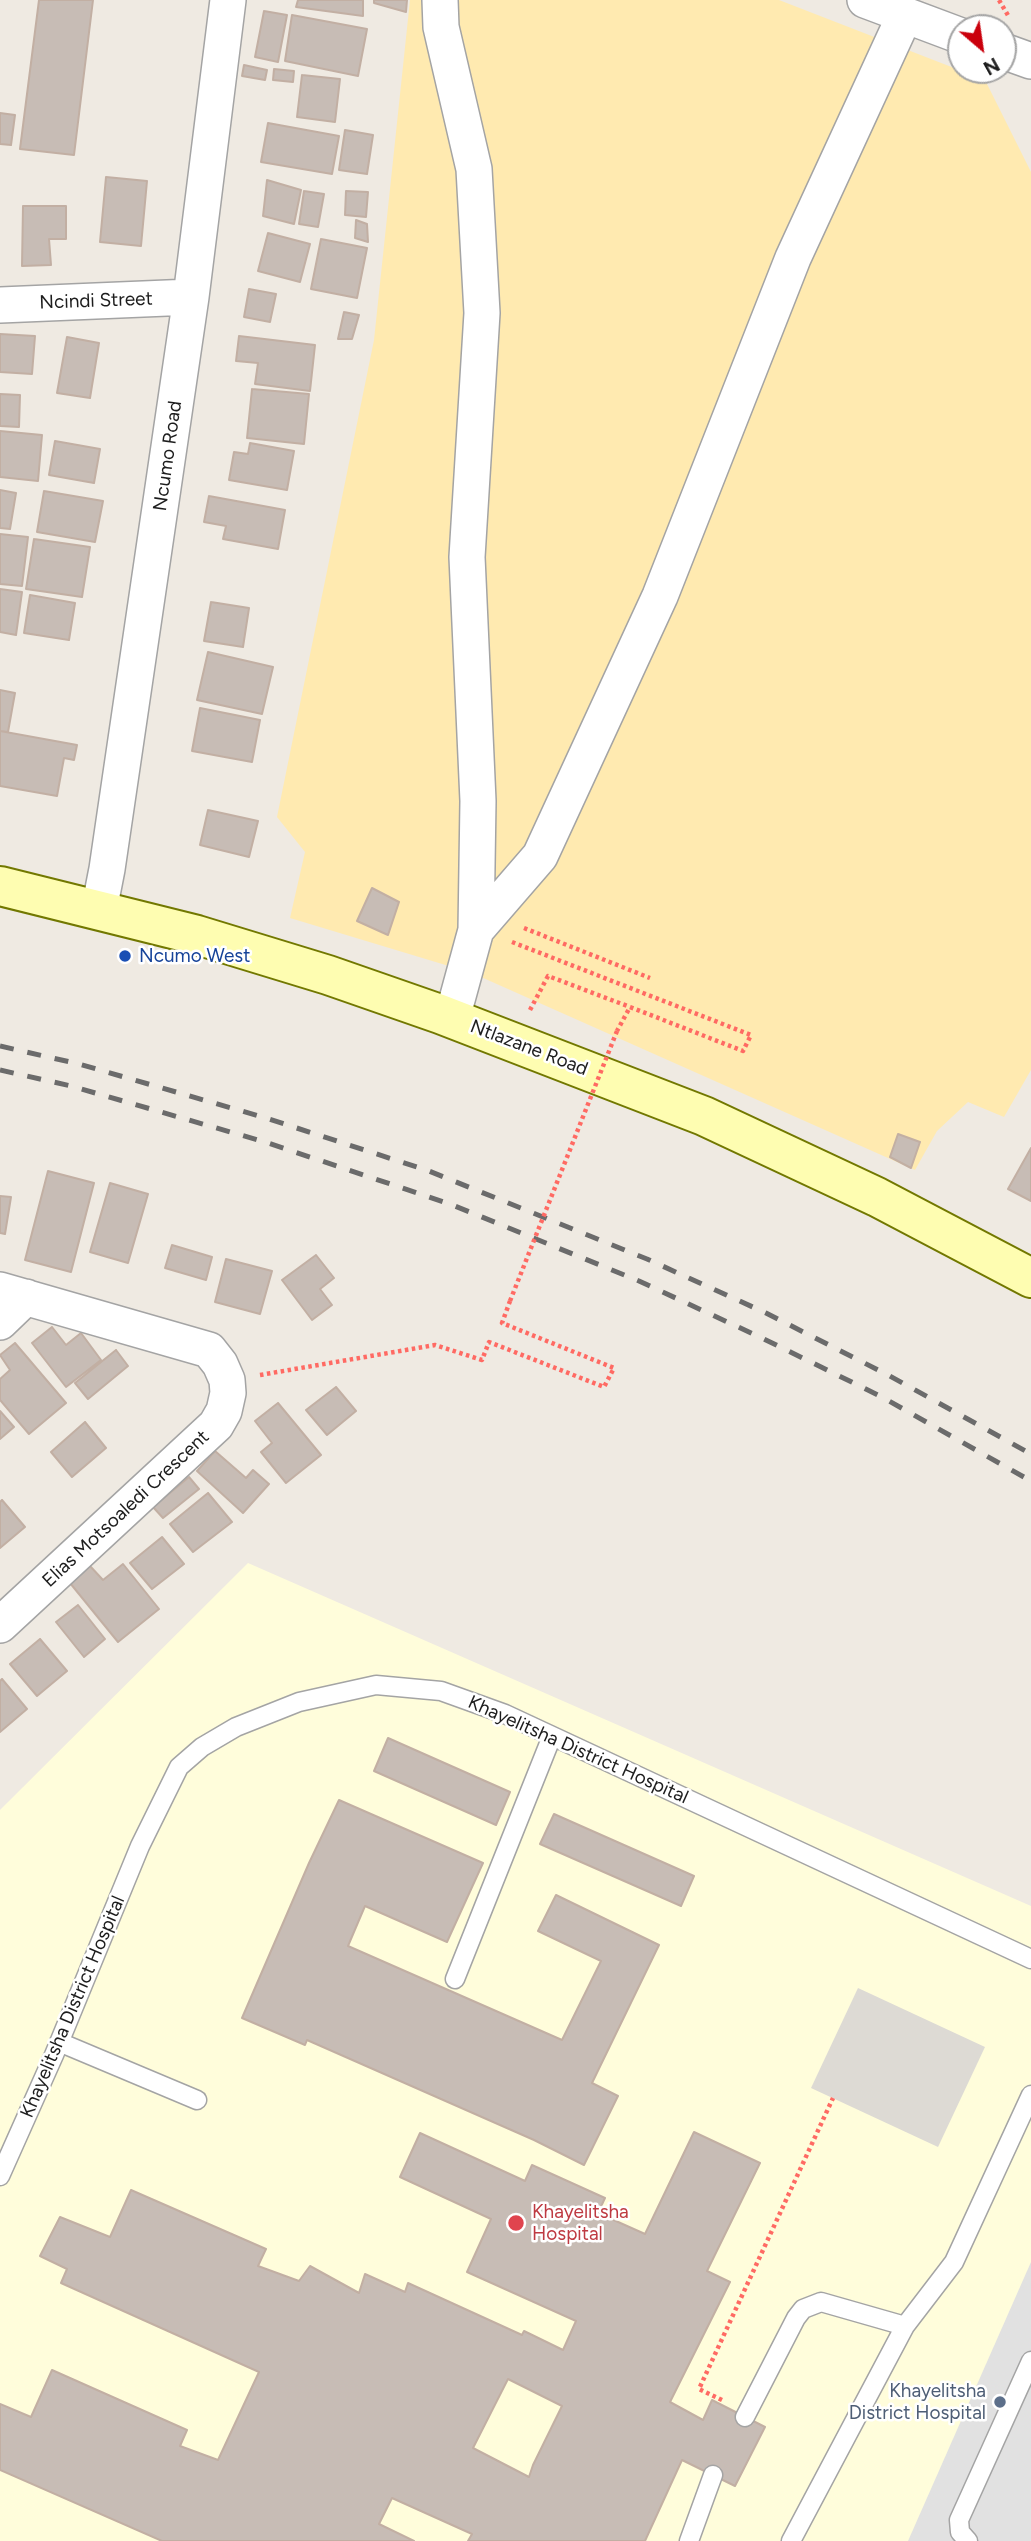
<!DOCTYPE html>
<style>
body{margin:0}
#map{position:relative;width:1031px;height:2541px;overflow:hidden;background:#efeae2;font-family:Figtree,sans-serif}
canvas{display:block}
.north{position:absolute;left:947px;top:14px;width:70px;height:70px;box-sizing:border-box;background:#fff;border:2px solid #a5a5a5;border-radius:50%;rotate:151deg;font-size:19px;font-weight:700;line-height:28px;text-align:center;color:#1d1d1d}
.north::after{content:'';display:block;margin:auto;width:24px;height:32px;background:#ca000c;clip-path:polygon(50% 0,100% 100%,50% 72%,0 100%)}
</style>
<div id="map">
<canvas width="1031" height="2541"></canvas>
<div class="north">N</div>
</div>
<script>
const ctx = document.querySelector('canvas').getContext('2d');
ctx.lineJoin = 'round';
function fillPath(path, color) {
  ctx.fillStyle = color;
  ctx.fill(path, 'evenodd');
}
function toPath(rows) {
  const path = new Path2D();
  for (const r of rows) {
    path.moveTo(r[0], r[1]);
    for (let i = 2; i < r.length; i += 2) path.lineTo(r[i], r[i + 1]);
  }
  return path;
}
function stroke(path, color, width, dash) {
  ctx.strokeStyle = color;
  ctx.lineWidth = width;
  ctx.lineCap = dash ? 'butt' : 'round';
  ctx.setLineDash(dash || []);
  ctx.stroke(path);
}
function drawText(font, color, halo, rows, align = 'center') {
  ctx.font = font + ' Figtree,sans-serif';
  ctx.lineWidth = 5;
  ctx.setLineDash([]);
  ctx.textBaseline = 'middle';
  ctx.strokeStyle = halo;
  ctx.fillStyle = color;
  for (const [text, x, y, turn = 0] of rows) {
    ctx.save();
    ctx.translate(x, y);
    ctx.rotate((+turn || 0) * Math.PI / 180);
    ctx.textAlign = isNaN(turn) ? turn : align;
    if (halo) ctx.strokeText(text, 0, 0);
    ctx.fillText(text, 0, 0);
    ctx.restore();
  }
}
fillPath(toPath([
 [248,1563,1031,1906,1031,2541,0,2541,0,1810]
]), '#fffddb');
fillPath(toPath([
 [858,1988,985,2047,938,2147,811,2088]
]), '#dddad4');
fillPath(toPath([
 [410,0,779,0,985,80,1031,172,1031,1070,1004,1117,968,1102,937,1131,915,1170,472,973,290,918,305,852,277,817,374,340]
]), '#ffeab0');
fillPath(toPath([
 [1031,2262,1031,2541,908,2541]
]), '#e1e1e1');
const building = toPath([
 [39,0,93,0,74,155,20,149,39,0],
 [298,0,363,0,363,16,296,7,298,0],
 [374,0,407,0,406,12,374,3,374,0],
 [264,11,287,15,278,62,255,57,264,11],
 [292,15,367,29,358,76,285,61,292,15],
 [244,65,267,70,265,80,242,76,244,65],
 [274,69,294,71,293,82,273,80,274,69],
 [302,75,340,79,335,122,297,117,302,75],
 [0,113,15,115,11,145,0,144,0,113],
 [268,123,339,136,332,174,261,162,268,123],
 [345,130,373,135,367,174,339,170,345,130],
 [106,177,147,181,141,246,100,242,106,177],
 [267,180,301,190,294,224,263,216,267,180],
 [304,191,324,194,318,227,299,224,304,191],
 [346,191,368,192,366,217,345,215,346,191],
 [23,206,66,206,66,239,49,239,51,265,22,266,23,206],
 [356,220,367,224,368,242,355,238,356,220],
 [268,233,310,244,300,282,258,271,268,233],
 [321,239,367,248,357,298,311,289,321,239],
 [249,289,276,294,270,322,244,317,249,289],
 [344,312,359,315,352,339,338,339,344,312],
 [0,334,35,336,32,374,0,372,0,334],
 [239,336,315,345,310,391,255,384,258,363,236,361,239,336],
 [67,337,99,343,90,398,57,393,67,337],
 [252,389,309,394,304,444,247,438,252,389],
 [0,394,20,395,19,427,0,426,0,394],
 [0,431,42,435,38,481,0,477,0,431],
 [55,441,100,449,94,483,49,475,55,441],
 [250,443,294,451,287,490,229,480,234,452,248,454,250,443],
 [0,490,16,493,10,529,0,528,0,490],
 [44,491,103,501,95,542,37,532,44,491],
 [209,496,285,510,278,549,223,539,226,526,204,522,209,496],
 [0,534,28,537,22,586,0,584,0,534],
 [34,539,90,547,82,597,26,589,34,539],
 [0,589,22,592,16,635,0,632,0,589],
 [30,595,75,603,69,640,24,633,30,595],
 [211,602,249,608,243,647,204,641,211,602],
 [208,652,273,667,262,714,197,700,208,652],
 [0,690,15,693,8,732,0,731,0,690],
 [200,708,260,720,252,762,192,751,200,708],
 [0,731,77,745,74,760,64,758,57,796,0,786,0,731],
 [208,810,258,821,249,857,200,845,208,810],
 [372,888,399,902,388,935,357,921,372,888],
 [898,1134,920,1142,911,1168,890,1157,898,1134],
 [1031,1148,1031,1201,1008,1189,1031,1148],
 [48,1171,94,1183,71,1272,25,1260,48,1171],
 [110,1183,148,1194,128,1263,90,1252,110,1183],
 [0,1196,11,1197,5,1234,0,1233,0,1196],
 [172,1245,212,1257,206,1280,165,1268,172,1245],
 [316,1255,334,1278,320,1289,332,1305,312,1320,282,1280,316,1255],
 [226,1259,272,1271,260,1314,215,1302,226,1259],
 [52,1327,66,1345,81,1333,101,1360,66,1387,32,1343,52,1327],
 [15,1343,66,1403,29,1434,0,1400,0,1379,10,1370,0,1355,15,1343],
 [116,1350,128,1366,88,1399,75,1383,116,1350],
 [336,1387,356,1411,327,1435,306,1410,336,1387],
 [278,1403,321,1455,286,1483,261,1452,272,1443,255,1421,278,1403],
 [0,1411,14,1427,0,1439,0,1411],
 [85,1422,106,1448,72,1477,51,1452,85,1422],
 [215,1451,246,1478,253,1470,269,1484,243,1513,197,1471,215,1451],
 [189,1477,199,1489,163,1518,153,1507,189,1477],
 [208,1493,232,1522,193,1552,170,1524,208,1493],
 [2,1500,25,1527,0,1548,0,1502,2,1500],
 [162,1537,184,1564,152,1589,130,1563,162,1537],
 [123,1564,159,1609,118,1642,70,1583,90,1566,103,1580,123,1564],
 [78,1605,105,1639,84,1657,56,1622,78,1605],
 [40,1639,67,1671,37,1696,10,1664,40,1639],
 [2,1679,27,1709,0,1732,0,1681,2,1679],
 [388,1738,510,1792,496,1825,374,1771,388,1738],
 [339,1800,483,1863,447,1942,365,1906,348,1946,562,2040,601,1961,538,1931,556,1895,659,1945,592,2083,618,2096,584,2165,534,2140,307,2040,305,2045,242,2018,309,1863,339,1800],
 [554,1814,694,1876,681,1906,540,1844,554,1814],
 [694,2132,760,2163,707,2271,730,2282,670,2402,703,2420,712,2400,765,2427,735,2486,682,2460,645,2541,468,2541,472,2534,392,2498,379,2524,414,2541,162,2541,0,2470,0,2404,31,2417,52,2370,187,2430,180,2446,218,2460,259,2372,61,2283,67,2269,40,2256,60,2217,110,2237,131,2190,266,2249,258,2266,299,2281,310,2266,359,2293,365,2274,405,2292,408,2283,522,2335,524,2331,563,2350,576,2321,467,2272,491,2219,400,2177,420,2133,525,2181,532,2165,605,2198,598,2213,645,2234,694,2132],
 [508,2379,562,2406,533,2465,529,2477,473,2448,508,2379]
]);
fillPath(building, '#c7bcb5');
stroke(building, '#c2afa3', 2);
const lane = toPath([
 [455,1979,552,1736],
 [59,2042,197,2100],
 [0,2176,54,2055,140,1846,179,1767,202,1747,236,1727,299,1702,376,1685,441,1691,505,1714,1031,1959],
 [745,2417,796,2318,803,2309,821,2302,905,2326],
 [689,2541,713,2475],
 [791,2541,905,2326,954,2262,1031,2095],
 [968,2541,960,2532,959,2520,1031,2361]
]);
const street = toPath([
 [440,0,441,27,474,169,482,313,467,557,478,801,476,930,452,1018],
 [865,0,961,36],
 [1003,51,1031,61],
 [0,305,191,297],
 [99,910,107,869,191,297,228,0],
 [476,930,540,856,660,596,793,258,905,15],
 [0,1290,209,1350,220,1364,227,1380,228,1393,224,1411,216,1425,0,1625],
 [0,1322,26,1297]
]);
const secondary = toPath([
 [0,886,197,935,328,975,440,1014,704,1116,877,1197,1031,1278]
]);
stroke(lane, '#a4a4a4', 21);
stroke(street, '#a4a4a4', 38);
stroke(secondary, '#727800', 42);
stroke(toPath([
 [999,0,1009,17],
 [524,928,650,978],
 [512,942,751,1035,743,1051,630,1007,617,1031],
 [530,1010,548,976,630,1007],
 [260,1375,435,1345,482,1360,489,1342,604,1387,614,1368,502,1323,510,1301],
 [722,2400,699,2389,833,2098]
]), '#ff6a63', 4.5, [3.5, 3.5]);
stroke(lane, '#fff', 18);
stroke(street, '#fff', 35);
stroke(secondary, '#fefdb1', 38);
stroke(toPath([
 [0,1046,79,1064,266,1118,429,1171,647,1259,766,1313,888,1375,1031,1454],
 [0,1070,71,1086,265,1142,450,1204,639,1281,764,1339,882,1397,1031,1481]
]), '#6b6b6b', 5, [14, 14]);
stroke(toPath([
 [510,1301,617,1031]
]), '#ff6a63', 4.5, [3.5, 3.5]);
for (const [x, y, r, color] of [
 [125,956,7,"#1a4fb4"],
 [516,2223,9,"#e0444e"],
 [1000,2402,7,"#5c6f8a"]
]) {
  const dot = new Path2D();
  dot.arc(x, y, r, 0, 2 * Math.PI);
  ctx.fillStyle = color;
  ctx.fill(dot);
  stroke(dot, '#fff', 2.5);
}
drawText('19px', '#1d1d1d', '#fff', [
 ["Ncindi Street",96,301,-2],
 ["Ncumo Road",168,456,-82],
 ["Ntlazane Road",529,1048,21],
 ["Elias Motsoaledi Crescent",126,1509,-43],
 ["Khayelitsha District Hospital",578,1750,24],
 ["Khayelitsha District Hospital",73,2007,-67]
]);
drawText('19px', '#164399', '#fff', [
 ["Ncumo West",139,956]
], 'left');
drawText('19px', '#be3a42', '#fff', [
 ["Khayelitsha",532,2212],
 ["Hospital",532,2234]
], 'left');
drawText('19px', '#4e5e75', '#fff', [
 ["Khayelitsha",986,2391],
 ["District Hospital",986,2413]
], 'right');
</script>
